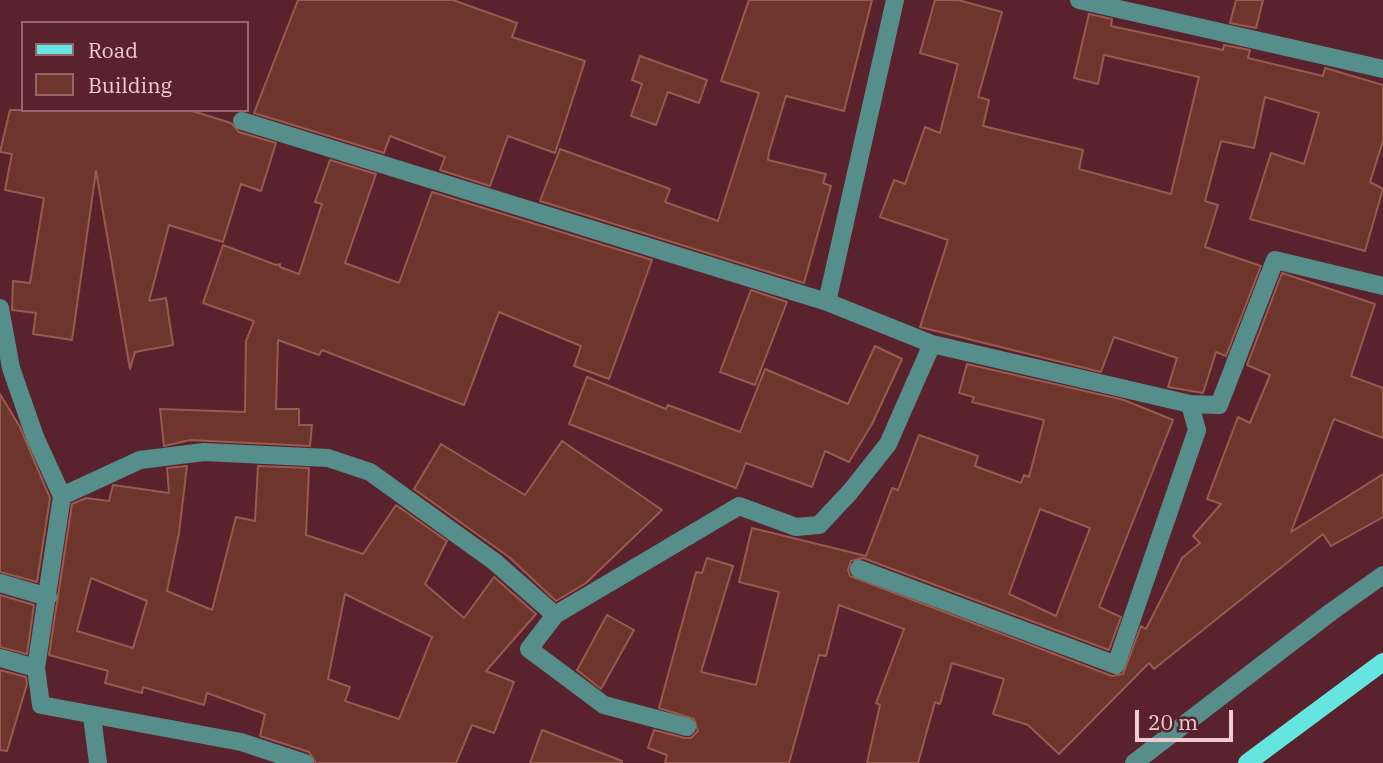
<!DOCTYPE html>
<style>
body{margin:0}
#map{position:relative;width:1383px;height:763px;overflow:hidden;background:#59222c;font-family:"IBM Plex Serif",serif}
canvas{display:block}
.legend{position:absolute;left:21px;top:21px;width:228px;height:91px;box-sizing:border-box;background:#59222c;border:2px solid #95666e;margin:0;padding:9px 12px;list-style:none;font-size:21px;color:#f0ccd0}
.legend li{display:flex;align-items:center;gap:14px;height:35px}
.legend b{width:35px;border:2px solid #95666e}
.scale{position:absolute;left:1135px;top:710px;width:98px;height:32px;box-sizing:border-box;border:4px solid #f0ccd0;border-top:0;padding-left:9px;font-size:21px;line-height:24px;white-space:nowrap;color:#f0ccd0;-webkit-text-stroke:5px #59222c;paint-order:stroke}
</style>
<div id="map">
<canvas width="1383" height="763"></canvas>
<ul class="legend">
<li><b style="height:9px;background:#64e5df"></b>Road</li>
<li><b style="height:19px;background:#6d352b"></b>Building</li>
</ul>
<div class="scale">20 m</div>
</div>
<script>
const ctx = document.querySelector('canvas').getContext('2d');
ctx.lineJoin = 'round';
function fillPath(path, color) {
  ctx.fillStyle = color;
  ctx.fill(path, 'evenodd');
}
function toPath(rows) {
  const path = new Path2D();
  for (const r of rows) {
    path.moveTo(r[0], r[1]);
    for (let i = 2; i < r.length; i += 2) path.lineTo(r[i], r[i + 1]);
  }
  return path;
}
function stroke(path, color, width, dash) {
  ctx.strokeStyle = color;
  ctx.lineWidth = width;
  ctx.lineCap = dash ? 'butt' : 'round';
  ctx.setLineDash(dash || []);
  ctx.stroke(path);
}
const building = toPath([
 [298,0,453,0,517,23,512,37,585,61,555,153,508,136,490,186,440,170,445,157,390,136,384,153,254,113,298,0],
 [749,0,872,0,844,111,786,96,769,152,768,160,826,174,823,183,831,186,804,283,540,201,560,149,670,189,665,202,718,221,759,93,721,81,749,0],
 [935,0,958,0,1002,12,978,97,989,100,983,126,1083,150,1079,169,1171,194,1199,77,1104,55,1098,84,1074,78,1089,14,1112,19,1111,26,1223,50,1224,45,1250,50,1248,58,1323,76,1325,68,1383,85,1383,141,1370,182,1383,189,1365,251,1250,219,1271,153,1304,164,1319,113,1265,97,1254,148,1221,141,1205,201,1218,205,1205,247,1261,266,1226,356,1216,352,1203,393,1168,387,1177,358,1114,337,1101,372,920,327,948,240,880,217,894,180,905,184,925,127,940,133,958,64,920,53,935,0],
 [1236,0,1263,0,1256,28,1230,23,1236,0],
 [640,56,707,80,699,103,668,92,656,125,631,116,642,84,632,80,640,56],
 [10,110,189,110,231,123,239,132,276,143,261,191,241,184,223,242,169,225,149,301,166,298,173,345,135,352,130,369,96,171,72,340,33,334,36,313,12,310,13,281,30,283,44,198,5,190,12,154,0,152,10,110],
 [330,160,376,174,345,263,399,283,432,192,652,260,609,379,574,366,581,346,499,312,464,405,322,350,319,355,278,340,276,409,299,409,299,425,312,425,310,446,190,440,164,446,160,409,245,412,246,341,254,321,203,303,223,245,276,265,280,264,280,267,299,274,322,204,315,202,330,160],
 [1282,273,1375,304,1351,376,1383,388,1383,438,1334,419,1291,532,1383,474,1383,517,1331,546,1323,534,1154,669,1149,663,1059,754,1028,725,993,714,1004,679,952,663,940,704,935,702,918,763,867,763,880,705,876,703,904,629,839,605,826,656,819,655,789,763,665,763,667,755,648,748,654,730,685,738,691,738,698,731,694,719,659,708,696,572,702,573,707,558,733,566,701,672,756,685,779,592,739,582,752,528,866,556,892,488,898,490,919,435,978,456,975,466,1021,483,1024,475,1029,477,1044,420,972,402,974,397,959,393,967,364,1124,400,1173,420,1099,607,1121,617,1109,650,863,558,851,561,848,570,850,576,1112,676,1123,674,1141,626,1146,629,1182,558,1200,543,1193,536,1221,504,1207,499,1238,417,1250,423,1270,375,1247,365,1282,273],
 [1040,509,1090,528,1056,616,1009,594,1040,509],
 [751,290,787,302,755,385,720,372,751,290],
 [875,346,902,359,872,424,849,462,825,451,812,487,746,463,736,488,569,424,587,377,666,409,668,405,740,432,765,369,848,404,875,346],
 [0,394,20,427,50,498,37,582,0,572,0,394],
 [562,441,662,510,586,583,556,601,509,557,414,489,441,444,525,495,562,441],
 [187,466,179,533,167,591,212,610,236,517,255,521,258,466,309,468,306,535,363,554,396,505,447,541,425,584,464,618,494,577,536,614,486,671,514,682,494,733,472,725,456,763,316,763,309,752,260,736,265,714,207,693,204,705,143,687,142,693,105,683,108,671,49,655,72,504,86,498,109,501,113,485,169,493,167,468,187,466],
 [91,578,147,601,133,648,77,631,91,578],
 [345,594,432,637,399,719,345,701,350,687,328,679,345,594],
 [0,595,34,605,27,654,0,647,0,595],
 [607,615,634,630,601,689,577,670,607,615],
 [0,670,26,677,27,684,7,751,0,750,0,670],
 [542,730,622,761,622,763,530,763,542,730]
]);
fillPath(building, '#6d352b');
stroke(building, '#985b50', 2);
stroke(toPath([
 [1079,0,1383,69],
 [242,121,827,302,932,344,1190,404,1219,405,1275,260,1383,286],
 [827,302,895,0],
 [0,308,11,368,35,437,62,496,36,668,41,705,241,742,305,763],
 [62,496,140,460,204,452,328,458,370,472,495,562,555,615,529,649,604,705,687,727],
 [859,569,1116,665,1197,430,1190,404],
 [0,583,48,597],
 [555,615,739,506,796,527,819,525,850,492,888,444,932,344],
 [0,658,36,668],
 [92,716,98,763],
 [1134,763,1331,612,1383,575]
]), '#558e8b', 18);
stroke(toPath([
 [1247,763,1383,662]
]), '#64e5df', 18);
</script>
